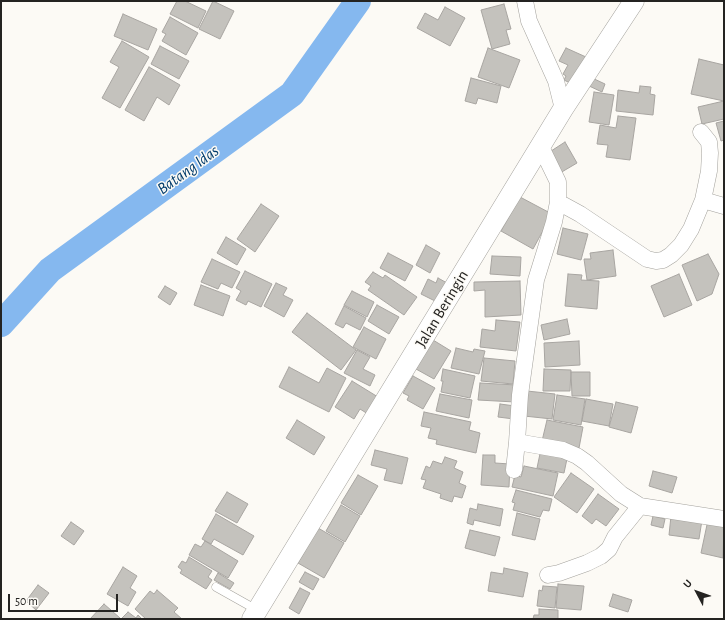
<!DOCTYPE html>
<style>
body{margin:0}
#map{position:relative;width:725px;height:620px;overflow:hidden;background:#fcfaf5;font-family:"Alegreya Sans",sans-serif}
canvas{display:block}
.frame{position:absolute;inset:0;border:2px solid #242321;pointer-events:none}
.north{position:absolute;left:677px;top:572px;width:40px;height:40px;-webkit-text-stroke:3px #fcfaf5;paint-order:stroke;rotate:311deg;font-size:11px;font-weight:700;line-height:16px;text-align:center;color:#242321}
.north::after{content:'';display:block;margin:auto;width:14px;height:18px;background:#242321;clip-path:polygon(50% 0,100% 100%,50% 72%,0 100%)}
.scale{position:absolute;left:8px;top:594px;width:110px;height:18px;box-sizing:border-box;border:2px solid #242321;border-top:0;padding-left:5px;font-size:12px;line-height:14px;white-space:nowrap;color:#242321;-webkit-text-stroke:3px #fcfaf5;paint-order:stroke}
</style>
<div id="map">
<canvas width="725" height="620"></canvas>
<div class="frame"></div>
<div class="north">U</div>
<div class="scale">50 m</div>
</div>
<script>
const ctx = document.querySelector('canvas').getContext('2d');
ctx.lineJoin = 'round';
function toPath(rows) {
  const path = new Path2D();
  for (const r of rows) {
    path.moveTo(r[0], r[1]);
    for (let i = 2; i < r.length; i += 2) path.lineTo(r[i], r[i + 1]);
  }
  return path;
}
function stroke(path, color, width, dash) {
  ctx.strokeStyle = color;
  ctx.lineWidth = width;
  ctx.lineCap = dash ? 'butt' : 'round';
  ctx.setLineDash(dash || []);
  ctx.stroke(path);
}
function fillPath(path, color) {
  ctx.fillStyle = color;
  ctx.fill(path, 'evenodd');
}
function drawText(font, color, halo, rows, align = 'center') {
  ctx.font = font + ' "Alegreya Sans",sans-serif';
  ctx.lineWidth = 3;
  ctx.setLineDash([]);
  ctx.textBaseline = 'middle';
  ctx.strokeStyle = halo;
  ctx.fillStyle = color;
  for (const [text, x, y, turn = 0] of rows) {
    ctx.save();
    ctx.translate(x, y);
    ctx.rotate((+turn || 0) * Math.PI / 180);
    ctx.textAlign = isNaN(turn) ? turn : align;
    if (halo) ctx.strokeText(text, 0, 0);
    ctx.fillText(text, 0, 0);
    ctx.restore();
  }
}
stroke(toPath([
 [1,324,50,270,292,94,358,1]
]), '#85b8ef', 26);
const building = toPath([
 [177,1,185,1,206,11,198,28,170,14,177,1],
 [213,1,234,11,220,39,199,29,213,1],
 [504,4,511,29,506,30,510,44,492,49,481,10,504,4],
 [445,7,465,18,450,46,417,28,425,13,438,20,445,7],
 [123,14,157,29,148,50,114,36,123,14],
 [170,17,198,33,186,55,162,41,166,34,162,32,170,17],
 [122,41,149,57,120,108,102,98,119,67,110,62,122,41],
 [160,46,189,61,179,79,151,64,160,46],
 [488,48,520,60,509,88,478,77,488,48],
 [566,48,586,57,572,84,564,80,566,76,563,74,568,65,559,61,566,48],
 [699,59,724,65,724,101,691,94,699,59],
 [149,67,180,85,169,105,157,97,144,121,125,110,149,67],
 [590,77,605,84,602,92,587,85,590,77],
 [471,78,501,86,497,103,478,98,476,104,465,101,471,78],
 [640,86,651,87,650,94,655,95,653,115,616,111,618,90,639,93,640,86],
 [594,92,614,95,609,125,589,122,594,92],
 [724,101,724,119,702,124,698,107,724,101],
 [618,116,636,118,630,160,606,157,608,145,597,144,600,125,616,128,618,116],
 [724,121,724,140,721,141,716,123,724,121],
 [565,142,577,163,560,173,548,153,565,142],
 [520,197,552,214,533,249,501,231,520,197],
 [261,204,279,216,255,252,237,239,261,204],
 [563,228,588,234,581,260,557,254,563,228],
 [226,237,246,249,237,265,217,253,226,237],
 [426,245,440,253,430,273,416,265,426,245],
 [613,250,616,276,587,280,584,259,591,259,590,253,613,250],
 [388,253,413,266,405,281,380,268,388,253],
 [708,254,719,274,712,294,697,301,682,265,708,254],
 [492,256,521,257,520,276,490,274,492,256],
 [212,259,240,272,232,288,221,283,218,289,201,282,212,259],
 [245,271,272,284,261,307,248,301,246,305,236,300,241,291,236,288,245,271],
 [373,272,383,278,385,275,417,297,404,315,368,290,371,286,365,282,373,272],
 [568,274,582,275,581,280,599,281,597,309,565,306,568,274],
 [679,274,692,305,664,317,651,286,679,274],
 [438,278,447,283,437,302,421,294,428,279,436,283,438,278],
 [520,281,521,315,485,317,485,290,474,291,474,282,520,281],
 [276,283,287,288,283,295,293,300,284,317,264,306,276,283],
 [201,285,230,296,223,316,194,305,201,285],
 [165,286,177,293,170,305,158,297,165,286],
 [352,291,374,302,367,317,344,305,352,291],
 [377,305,399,317,389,334,368,321,377,305],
 [344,306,366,318,360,330,346,323,343,328,335,324,344,306],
 [307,313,356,350,341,370,292,332,307,313],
 [567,319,570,334,544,340,541,325,567,319],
 [496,320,520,322,516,351,480,347,482,329,495,331,496,320],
 [364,327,386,339,376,359,353,347,364,327],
 [433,340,451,351,434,379,416,369,433,340],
 [579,341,580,365,545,367,544,343,579,341],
 [456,348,473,352,474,349,485,351,479,374,451,368,456,348],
 [357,350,370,357,363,369,375,375,370,386,344,373,357,350],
 [484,358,515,361,513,384,481,381,484,358],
 [289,367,319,383,327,368,346,378,329,412,279,387,289,367],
 [443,369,475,376,470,398,441,392,443,381,441,381,443,369],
 [544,369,571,370,570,391,543,391,544,369],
 [571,372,590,372,590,396,572,396,571,372],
 [413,376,435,388,423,409,407,400,409,396,403,393,413,376],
 [352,381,378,397,368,414,360,409,354,419,335,407,352,381],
 [480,383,516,385,515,402,478,400,480,383],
 [527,391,555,394,552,419,524,416,527,391],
 [440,394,472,400,469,418,436,411,440,394],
 [557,395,585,399,581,425,553,420,557,395],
 [586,399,613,404,609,426,582,421,586,399],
 [616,402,638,407,631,433,609,427,616,402],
 [500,404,515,406,514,419,498,417,500,404],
 [424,412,471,422,469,430,480,433,476,453,436,444,437,440,428,438,431,428,421,426,424,412],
 [297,420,325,437,314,455,286,438,297,420],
 [547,420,583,427,579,448,542,441,547,420],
 [541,449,568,454,564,473,537,468,541,449],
 [375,450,408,458,402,484,384,480,387,469,371,465,375,450],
 [483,455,495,455,495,463,510,464,509,487,481,485,483,455],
 [445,457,457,461,454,468,463,472,459,483,466,486,462,498,454,496,452,502,440,498,441,494,423,488,426,480,421,479,426,466,430,468,433,461,442,464,445,457],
 [524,466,558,473,553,496,512,487,515,475,521,477,524,466],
 [653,471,677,477,672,493,649,486,653,471],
 [571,473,594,489,577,513,554,497,571,473],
 [358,475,378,486,361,515,341,503,358,475],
 [516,490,552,499,549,511,543,510,540,517,513,510,515,503,512,502,516,490],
 [227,492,248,504,237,523,215,511,227,492],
 [598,494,619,509,606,526,596,519,592,524,582,516,598,494],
 [478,504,503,509,500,526,474,520,473,525,467,523,470,508,477,510,478,504],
 [341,505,360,516,345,542,326,531,341,505],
 [517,513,540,519,535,540,512,535,517,513],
 [216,514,254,536,243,555,214,539,211,544,202,539,216,514],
 [653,516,665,519,663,528,651,525,653,516],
 [671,516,702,520,699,539,669,535,671,516],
 [708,520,724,524,723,558,701,553,708,520],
 [71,522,84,531,74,545,61,536,71,522],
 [318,528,344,543,324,578,298,563,318,528],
 [470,530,500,537,495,556,465,548,470,530],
 [205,541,238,561,228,578,189,555,195,544,201,547,205,541],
 [189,557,212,571,208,577,212,580,206,589,180,573,182,570,178,567,182,561,186,563,189,557],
 [123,567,137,576,130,588,136,592,128,606,107,594,123,567],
 [504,568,528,573,523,597,488,591,491,572,503,574,504,568],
 [305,572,319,579,313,590,299,582,305,572],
 [218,573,234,583,230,589,214,580,218,573],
 [558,584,584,586,581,610,556,608,558,584],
 [38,585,49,593,36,610,26,601,38,585],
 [543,586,557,587,555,608,537,606,539,590,542,591,543,586],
 [300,588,310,593,299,614,289,608,300,588],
 [157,590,178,608,174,612,182,619,146,619,135,609,150,591,154,594,157,590],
 [613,594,632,600,628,612,609,606,613,594],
 [104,604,120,618,119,619,90,619,104,604],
 [539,609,558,610,558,619,533,619,534,615,539,615,539,609],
 [128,612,136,618,138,615,142,619,121,619,128,612]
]);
fillPath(building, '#c4c2bd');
stroke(building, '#a8a5a1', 1);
const service = toPath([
 [216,587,257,610]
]);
const minor = toPath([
 [525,1,529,21,556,81,563,109],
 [541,147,558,182,558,202,554,222,536,280,520,395,517,442,563,450,577,456,587,463,621,494,640,506,724,519],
 [703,200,724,206],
 [558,202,580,214,647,259,656,261,663,260,671,255,681,245,691,229,703,200,709,171,710,153,709,142,701,132],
 [514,470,517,442],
 [548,575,559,573,587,563,601,556,609,549,615,537,640,506]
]);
const tertiary = toPath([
 [252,619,563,109,634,1]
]);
stroke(service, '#a4a29d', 9);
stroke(minor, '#a4a29d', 17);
stroke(tertiary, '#a4a29d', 21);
stroke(service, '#fff', 8);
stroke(minor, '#fff', 16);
stroke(tertiary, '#fff', 20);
drawText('16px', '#242321', '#fcfaf5', [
 ["Jalan Beringin",442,309,-59]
]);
drawText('italic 17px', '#033d6d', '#fcfaf5', [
 ["Batang Idas",188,170,-36]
]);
</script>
